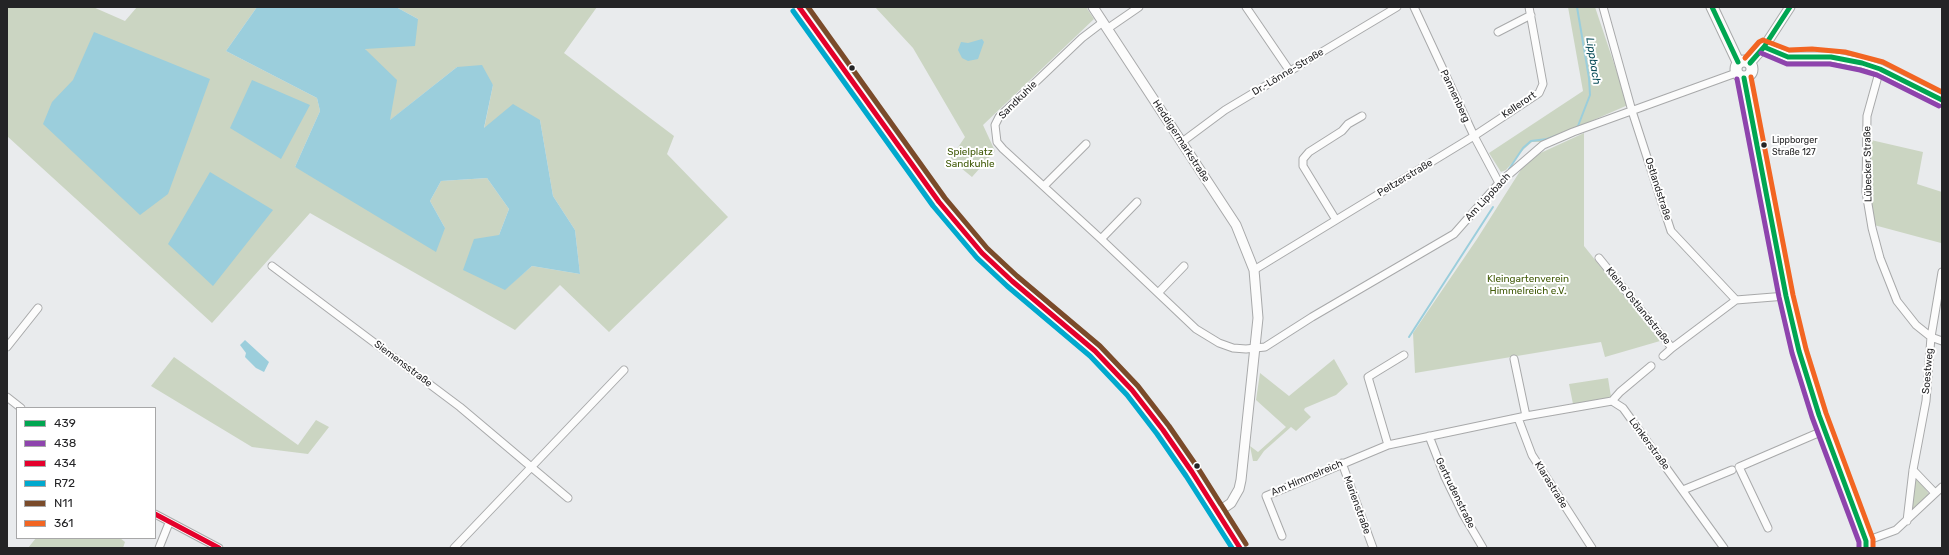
<!DOCTYPE html>
<meta charset="utf-8">
<style>
body{margin:0}
#map{position:relative;width:1949px;height:555px;overflow:hidden;background:#e9ebed;font-family:Rubik,sans-serif}
canvas{display:block}
.frame{position:absolute;inset:0;border:8px solid #242426;pointer-events:none}
.legend{position:absolute;left:16px;top:407px;width:140px;height:132px;box-sizing:border-box;background:#fff;border:1px solid #a7a7a8;margin:0;padding:5px 7px;list-style:none;font-size:12px;color:#242426}
.legend li{display:flex;align-items:center;gap:8px;height:20px}
.legend b{width:20px;border:1px solid #a7a7a8}
</style>
<div id="map">
<canvas width="1949" height="555"></canvas>
<div class="frame"></div>
<ul class="legend">
<li><b style="height:5px;background:#00a651"></b>439</li>
<li><b style="height:5px;background:#8e44ad"></b>438</li>
<li><b style="height:5px;background:#e4002b"></b>434</li>
<li><b style="height:5px;background:#00a9ce"></b>R72</li>
<li><b style="height:5px;background:#7a4b2a"></b>N11</li>
<li><b style="height:5px;background:#f26522"></b>361</li>
</ul>
</div>
<script>
const ctx = document.querySelector('canvas').getContext('2d');
ctx.lineJoin = 'round';
function fillPath(path, color) {
  ctx.fillStyle = color;
  ctx.fill(path, 'evenodd');
}
function toPath(rows) {
  const path = new Path2D();
  for (const r of rows) {
    if (r.length === 3) {
      path.moveTo(r[0] + r[2], r[1]);
      path.arc(r[0], r[1], r[2], 0, 2 * Math.PI);
      continue;
    }
    path.moveTo(r[0], r[1]);
    for (let i = 2; i < r.length; i += 2) path.lineTo(r[i], r[i + 1]);
  }
  return path;
}
function stroke(path, color, width, dash) {
  ctx.strokeStyle = color;
  ctx.lineWidth = width;
  ctx.lineCap = dash ? 'butt' : 'round';
  ctx.setLineDash(dash || []);
  ctx.stroke(path);
}
function drawText(font, color, halo, rows, align = 'center') {
  ctx.font = font + ' Rubik,sans-serif';
  ctx.lineWidth = 4;
  ctx.setLineDash([]);
  ctx.textBaseline = 'middle';
  ctx.strokeStyle = halo;
  ctx.fillStyle = color;
  for (const [text, x, y, turn = 0] of rows) {
    ctx.save();
    ctx.translate(x, y);
    ctx.rotate((+turn || 0) * Math.PI / 180);
    ctx.textAlign = isNaN(turn) ? turn : align;
    if (halo) ctx.strokeText(text, 0, 0);
    ctx.fillText(text, 0, 0);
    ctx.restore();
  }
}
fillPath(toPath([
 [7,7,93,7,125,21,137,7,257,7,226,51,317,98,320,111,295,167,445,228,430,201,441,181,487,178,509,209,499,235,505,289,532,266,580,274,575,230,553,196,540,120,484,129,493,85,457,67,389,121,365,49,418,19,396,7,597,7,564,53,674,136,667,154,728,217,609,332,560,285,515,330,310,213,212,323,7,136],
 [875,7,1086,7,1094,19,983,125,995,151,972,177,950,159,965,137,913,48],
 [1568,7,1595,7,1628,105,1543,142,1532,142,1524,149,1506,170,1501,172,1489,153,1583,91],
 [1584,133,1584,246,1660,341,1605,357,1601,342,1415,373,1413,333,1477,239,1522,168,1534,156],
 [1871,140,1923,152,1917,184,1942,192,1941,243,1874,225,1870,194],
 [174,357,298,445,316,420,329,427,308,454,252,447,151,386],
 [1334,359,1348,384,1336,395,1305,408,1304,410,1311,417,1296,431,1291,427,1264,451,1257,461,1253,461,1250,446,1258,452,1286,427,1256,400,1260,373,1289,396],
 [1608,378,1611,397,1573,404,1569,384],
 [1916,480,1920,481,1929,494,1913,509,1911,508],
 [36,538,120,538,125,542,123,548,28,548]
]), '#cbd5c2');
fillPath(toPath([
 [257,7,396,7,418,19,415,46,365,49,397,80,390,120,457,67,482,65,493,85,484,128,513,104,540,120,553,196,575,230,580,274,532,266,505,290,463,270,474,239,499,235,509,209,487,178,441,181,430,201,445,228,436,252,295,167,320,111,317,98,226,51],
 [94,32,210,79,168,194,140,215,43,124,52,102,73,80],
 [982,39,984,42,978,59,968,61,962,58,958,50,961,42,968,43],
 [252,80,310,105,281,159,230,128],
 [210,172,273,210,213,286,168,244],
 [245,340,269,362,264,372,256,368,245,357,246,353,240,345]
]), '#9bcedc');
stroke(toPath([
 [1575,128,1578,126,1590,95,1589,78,1577,7],
 [1509,169,1523,148,1531,141,1547,139,1558,135],
 [1409,337,1493,207]
]), '#9bcedc', 2);
const minor = toPath([
 [1246,7,1289,70],
 [1414,7,1474,136,1499,183],
 [1603,7,1632,111,1671,231,1736,300,1786,296],
 [1103,22,1082,38,999,117,995,125,997,142,1003,149,1101,239,1196,329,1219,343,1233,348,1246,349,1265,347,1312,317,1454,234,1499,183,1543,145,1573,132,1736,73],
 [1107,29,1139,7],
 [1498,32,1531,15],
 [1880,69,1867,116,1866,192,1872,228,1880,258,1897,301,1916,325,1931,337,1942,341],
 [1182,142,1225,110,1397,7],
 [1044,186,1086,144],
 [1336,220,1303,166,1303,159,1309,152,1342,131,1348,124,1362,116],
 [1101,239,1137,202],
 [1599,258,1672,348,1736,300],
 [272,266,460,407,568,498],
 [1254,270,1474,136,1539,93,1543,84,1529,7],
 [1158,293,1184,266],
 [7,347,38,308],
 [1663,356,1672,348],
 [1514,359,1526,416],
 [7,397,21,408],
 [1612,401,1623,408,1724,548],
 [1518,418,1532,455,1592,548],
 [1429,436,1445,477,1463,514,1483,548],
 [1388,445,1368,377,1404,355],
 [1342,463,1373,548],
 [1913,470,1935,493],
 [1683,490,1732,470],
 [155,514,219,548],
 [1907,521,1913,470,1926,401,1931,337,1942,272],
 [1768,528,1739,467,1825,430],
 [1282,536,1266,496,1388,445,1526,416,1612,401,1620,392,1651,366],
 [1866,541,1896,530,1942,487],
 [159,548,169,523],
 [454,548,624,370]
]);
const tertiary = toPath([
 [799,7,939,202,982,253,1012,281,1095,351,1132,390,1163,430,1192,472,1240,548],
 [1093,7,1236,225,1254,270,1258,318,1241,480,1239,489,1231,503,1218,512],
 [1764,47,1788,57,1831,57,1862,63,1880,69,1942,100],
 [1750,63,1764,47,1790,7]
]);
const secondary = toPath([
 [1712,7,1738,62],
 [1744,69,8],
 [1744,78,1786,296,1799,351,1819,415,1866,541,1866,548]
]);
stroke(minor, '#a8a9aa', 9);
stroke(tertiary, '#a8a9aa', 11);
stroke(secondary, '#a8a9aa', 13);
stroke(minor, '#fcfcfc', 7);
stroke(tertiary, '#fcfcfc', 9);
stroke(secondary, '#fcfcfc', 11);
stroke(toPath([
 [1712,7,1738,62],
 [1764,47,1788,57,1831,57,1862,63,1880,69,1942,100],
 [1750,63,1764,47,1790,7],
 [1744,78,1786,296,1799,351,1819,415,1866,541,1866,548]
]), '#00a651', 5);
stroke(toPath([
 [1761,53,1787,64,1830,64,1860,70,1877,75,1939,106],
 [1737,79,1779,297,1792,353,1812,417,1859,542,1859,548]
]), '#8e44ad', 5);
stroke(toPath([
 [799,7,939,202,982,253,1012,281,1095,351,1132,390,1163,430,1192,472,1240,548],
 [155,514,219,548]
]), '#e4002b', 5);
stroke(toPath([
 [793,11,933,206,977,258,1007,286,1090,356,1127,395,1157,434,1186,476,1232,548]
]), '#00a9ce', 5);
stroke(toPath([
 [808,7,945,198,987,248,1017,276,1100,346,1138,386,1169,426,1198,468,1246,544]
]), '#7a4b2a', 5);
stroke(toPath([
 [1745,58,1759,42,1763,40,1789,50,1812,49,1845,52,1883,62,1942,92],
 [1751,77,1793,295,1806,349,1826,413,1873,539,1873,548]
]), '#f26522', 5);
for (const [x, y, r, color] of [
 [852,68,3.5,"#242426"],
 [1764,145,3.5,"#242426"],
 [1197,466,3.5,"#242426"]
]) {
  const dot = new Path2D();
  dot.arc(x, y, r, 0, 2 * Math.PI);
  ctx.fillStyle = color;
  ctx.fill(dot);
  stroke(dot, '#fff', 1.5);
}
drawText('9px', '#242426', '#fff', [
 ["Lippborger",1772,140],
 ["Straße 127",1772,152]
], 'left');
drawText('10px', '#242426', '#fff', [
 ["Dr.-Lönne-Straße",1288,72,-31],
 ["Pannenberg",1455,96,65],
 ["Sandkuhle",1018,100,-45],
 ["Kellerort",1519,105,-34],
 ["Heddigermarkstraße",1181,141,57],
 ["Lübecker Straße",1868,164,-91],
 ["Peltzerstraße",1405,178,-31],
 ["Ostlandstraße",1658,189,72],
 ["Am Lippbach",1488,197,-47],
 ["Kleine Ostlandstraße",1638,306,51],
 ["Siemensstraße",403,364,37],
 ["Soestweg",1928,371,-85],
 ["Lönkerstraße",1649,444,54],
 ["Am Himmelreich",1307,478,-23],
 ["Klarastraße",1551,485,58],
 ["Gertrudenstraße",1455,493,64],
 ["Marienstraße",1357,505,70]
]);
drawText('10px', '#435c0b', '#fff', [
 ["Spielplatz",970,152],
 ["Sandkuhle",970,164],
 ["Kleingartenverein",1528,279],
 ["Himmelreich e.V.",1528,291]
]);
drawText('italic 11px', '#0a4d59', '#fff', [
 ["Lippbach",1593,61,81]
]);
</script>
